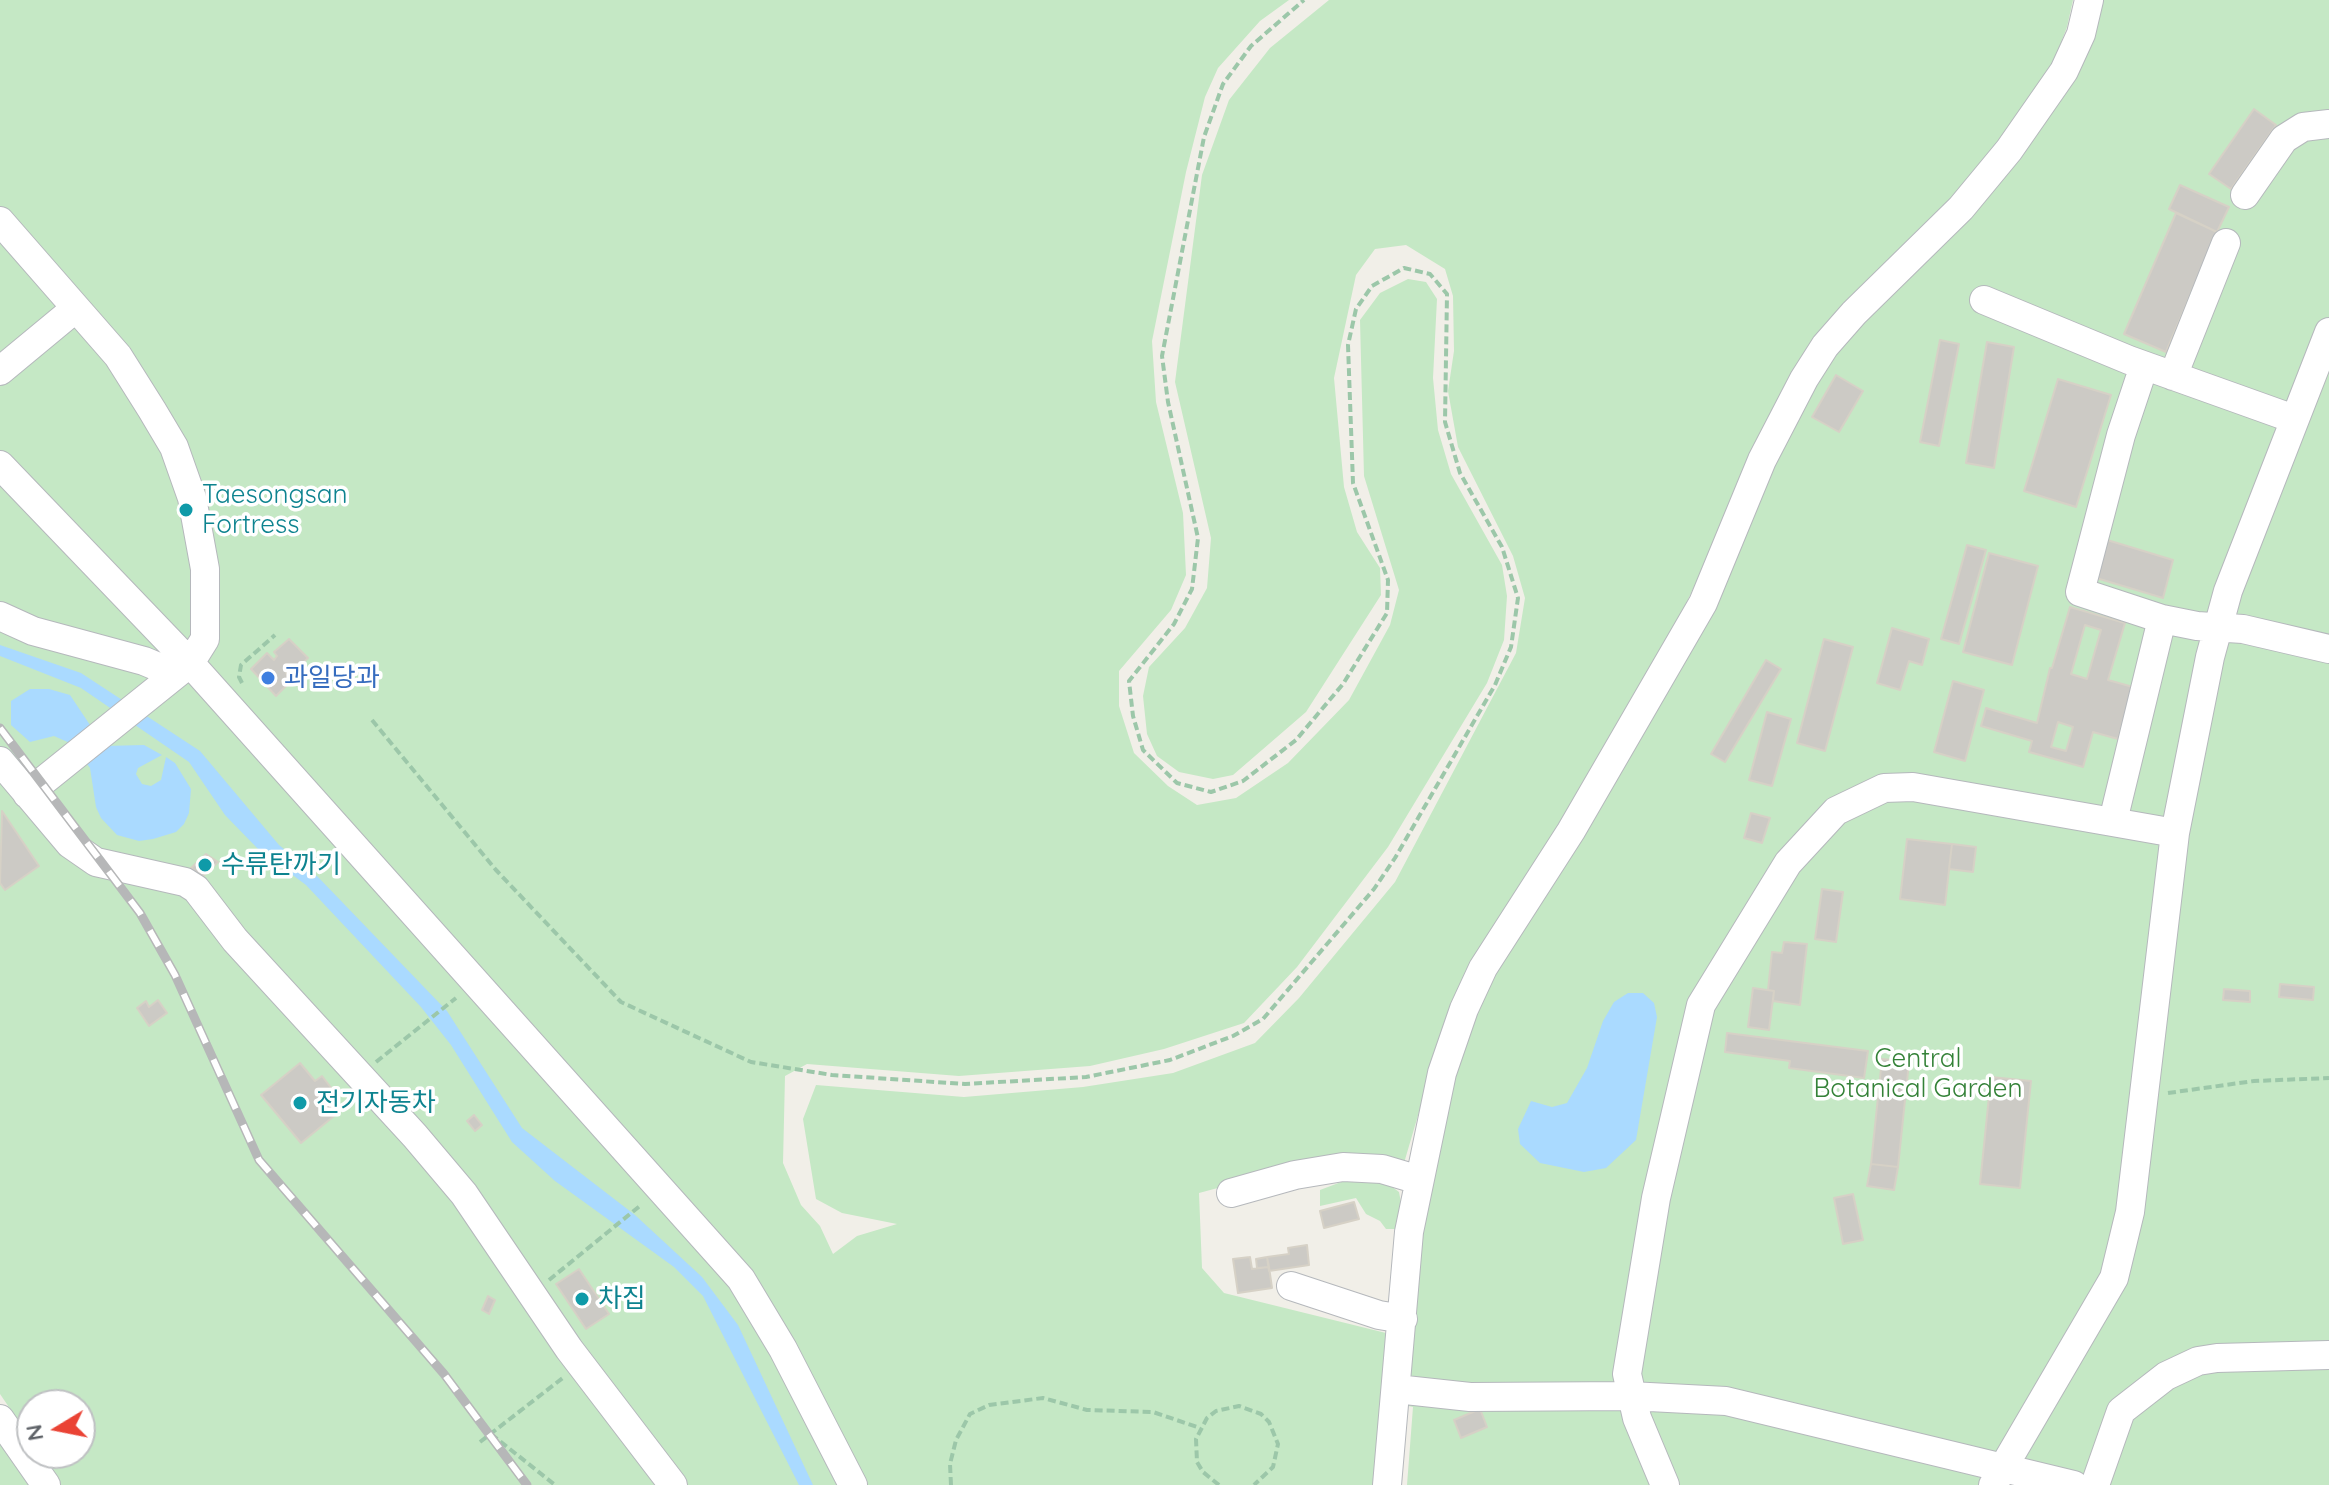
<!DOCTYPE html>
<meta charset="utf-8">
<style>
body{margin:0}
#map{position:relative;width:2329px;height:1485px;overflow:hidden;background:#f1efe8;font-family:Quicksand,sans-serif}
canvas{display:block}
.north{position:absolute;left:16px;top:1389px;width:80px;height:80px;box-sizing:border-box;background:#fff;border:2px solid #bfc1c3;border-radius:50%;rotate:260deg;font-size:22px;font-weight:700;line-height:32px;text-align:center;color:#5f6368}
.north::after{content:'';display:block;margin:auto;width:28px;height:36px;background:#ea4335;clip-path:polygon(50% 0,100% 100%,50% 72%,0 100%)}
</style>
<div id="map">
<canvas width="2329" height="1485"></canvas>
<div class="north">N</div>
</div>
<script>
const ctx = document.querySelector('canvas').getContext('2d');
ctx.lineJoin = 'round';
function fillPath(path, color) {
  ctx.fillStyle = color;
  ctx.fill(path, 'evenodd');
}
function toPath(rows) {
  const path = new Path2D();
  for (const r of rows) {
    path.moveTo(r[0], r[1]);
    for (let i = 2; i < r.length; i += 2) path.lineTo(r[i], r[i + 1]);
  }
  return path;
}
function stroke(path, color, width, dash) {
  ctx.strokeStyle = color;
  ctx.lineWidth = width;
  ctx.lineCap = dash ? 'butt' : 'round';
  ctx.setLineDash(dash || []);
  ctx.stroke(path);
}
function drawText(font, color, halo, rows, align = 'center') {
  ctx.font = font + ' Quicksand,"Noto Sans KR",sans-serif';
  ctx.lineWidth = 7;
  ctx.setLineDash([]);
  ctx.textBaseline = 'middle';
  ctx.strokeStyle = halo;
  ctx.fillStyle = color;
  for (const [text, x, y, turn = 0] of rows) {
    ctx.save();
    ctx.translate(x, y);
    ctx.rotate((+turn || 0) * Math.PI / 180);
    ctx.textAlign = isNaN(turn) ? turn : align;
    if (halo) ctx.strokeText(text, 0, 0);
    ctx.fillText(text, 0, 0);
    ctx.restore();
  }
}
fillPath(toPath([
 [0,0,1289,0,1260,21,1218,68,1205,97,1186,172,1152,341,1156,402,1183,513,1186,575,1171,610,1119,671,1119,706,1134,753,1168,786,1197,805,1236,798,1288,763,1349,700,1390,625,1399,590,1364,476,1360,320,1380,293,1408,279,1426,282,1437,299,1433,378,1438,430,1451,474,1502,565,1507,596,1504,640,1487,683,1388,847,1297,967,1244,1023,1164,1049,1090,1066,959,1076,807,1064,785,1076,783,1163,801,1205,820,1226,833,1254,857,1236,897,1224,842,1213,816,1199,803,1119,816,1085,964,1097,1083,1087,1173,1073,1255,1043,1299,998,1395,882,1516,653,1525,598,1513,556,1458,447,1448,391,1454,351,1453,296,1445,269,1406,245,1375,249,1356,275,1334,378,1344,487,1357,532,1380,568,1381,595,1306,712,1233,775,1213,779,1179,772,1157,756,1147,734,1143,696,1149,667,1185,628,1207,588,1211,538,1175,382,1202,175,1229,100,1270,48,1329,0,2073,0,2067,27,2046,82,1980,169,1858,298,1795,376,1635,710,1451,1003,1404,1163,1326,1159,1199,1193,1202,1268,1224,1293,1386,1333,1398,1309,1421,1230,1454,1060,1476,1001,1575,842,1578,842,1695,641,1775,456,1815,377,1855,321,1991,186,2077,60,2094,0,2329,0,2329,1485,1407,1485,1413,1407,1385,1401,1374,1485,61,1485,40,1453,80,1453,80,1405,32,1405,32,1441,0,1394],
 [1357,1176,1380,1178,1399,1192,1402,1208,1397,1229,1386,1229,1380,1221,1366,1214,1356,1198,1320,1206,1320,1190],
 [0,1439,32,1485,0,1485]
]), '#c5e8c5');
fillPath(toPath([
 [0,645,81,673,200,751,279,845,318,877,447,1011,522,1128,635,1215,702,1277,738,1325,813,1485,799,1485,703,1296,674,1267,555,1181,512,1142,451,1045,421,1007,306,885,259,850,225,815,189,762,81,688,0,656],
 [30,689,49,689,70,695,104,746,144,745,162,755,138,768,136,774,142,784,151,786,161,780,166,757,175,763,191,789,189,813,184,824,176,832,153,839,139,841,117,835,101,818,96,807,90,768,72,744,54,736,30,742,11,725,11,701],
 [1628,993,1643,993,1654,1003,1657,1017,1636,1140,1606,1168,1584,1172,1540,1163,1520,1144,1518,1129,1531,1101,1552,1107,1567,1103,1587,1068,1603,1021,1614,1002]
]), '#aadaff');
const building = toPath([
 [2254,109,2276,125,2231,189,2209,174,2254,109],
 [2180,185,2229,207,2217,232,2169,209,2180,185],
 [2176,213,2217,232,2166,352,2124,334,2176,213],
 [1940,340,1959,344,1939,446,1920,442,1940,340],
 [1987,342,2014,347,1994,468,1966,463,1987,342],
 [1836,375,1863,391,1839,432,1812,417,1836,375],
 [2058,379,2111,395,2076,507,2024,491,2058,379],
 [2104,539,2173,560,2163,598,2093,577,2104,539],
 [1967,545,1986,550,1959,644,1941,639,1967,545],
 [1989,553,2038,566,2012,665,1963,652,1989,553],
 [2070,607,2125,623,2108,680,2133,687,2118,739,2093,732,2083,767,2029,752,2032,741,1981,726,1986,708,2037,723,2050,668,2052,668,2070,607],
 [2085,625,2101,630,2087,679,2071,674,2085,625],
 [2058,722,2073,727,2066,751,2051,747,2058,722],
 [1892,628,1929,639,1922,665,1909,661,1900,690,1877,683,1892,628],
 [289,639,308,658,293,672,290,669,286,673,292,680,276,696,251,669,267,653,274,660,277,656,274,652,289,639],
 [1824,639,1853,647,1825,751,1797,743,1824,639],
 [1766,660,1781,669,1725,762,1711,754,1766,660],
 [1953,681,1984,690,1965,761,1934,752,1953,681],
 [1767,712,1791,719,1772,786,1749,780,1767,712],
 [2,811,39,866,5,890,0,883,2,811],
 [1751,813,1770,818,1762,843,1744,838,1751,813],
 [1907,839,1952,844,1945,905,1900,899,1907,839],
 [1952,844,1976,847,1973,872,1949,869,1952,844],
 [206,854,218,862,201,878,191,868,206,854],
 [1822,889,1843,892,1836,942,1815,939,1822,889],
 [1784,942,1807,944,1800,1005,1773,1001,1774,991,1768,990,1772,952,1782,953,1784,942],
 [2280,984,2314,987,2313,1000,2279,997,2280,984],
 [1753,988,1774,991,1769,1030,1748,1027,1753,988],
 [2224,989,2250,991,2250,1002,2223,1000,2224,989],
 [158,1000,167,1013,149,1026,137,1008,146,1001,149,1007,158,1000],
 [1727,1033,1868,1051,1864,1078,1789,1068,1790,1061,1725,1052,1727,1033],
 [1882,1059,1909,1062,1898,1167,1871,1164,1882,1059],
 [300,1063,315,1081,322,1076,332,1089,325,1095,339,1112,301,1143,261,1095,300,1063],
 [1991,1077,2031,1081,2020,1188,1980,1184,1991,1077],
 [474,1115,482,1125,475,1131,467,1121,474,1115],
 [1871,1164,1898,1167,1894,1190,1867,1186,1871,1164],
 [1853,1194,1863,1240,1843,1244,1834,1198,1853,1194],
 [1354,1202,1359,1219,1324,1228,1320,1211,1354,1202],
 [1307,1245,1309,1265,1269,1271,1267,1257,1289,1254,1288,1248,1307,1245],
 [1250,1257,1252,1269,1269,1267,1272,1288,1238,1293,1233,1259,1250,1257],
 [1267,1257,1269,1267,1257,1268,1256,1259,1267,1257],
 [579,1269,609,1314,586,1329,556,1284,579,1269],
 [488,1296,495,1300,489,1314,482,1310,488,1296],
 [1480,1409,1487,1427,1461,1438,1454,1420,1480,1409]
]);
fillPath(building, '#cccac5');
stroke(building, '#d6d1c6', 2);
const minor = toPath([
 [2245,195,2284,139,2303,127,2329,124],
 [0,221,118,356,152,410,174,447,192,498,205,569,205,639,190,663,27,794],
 [1984,300,2129,360,2294,419],
 [2144,366,2121,435,2080,592,2162,619,2197,626,2243,629,2329,649],
 [0,371,76,308],
 [2173,376,2226,243],
 [0,465,190,663,741,1279,783,1349,853,1485],
 [0,616,33,631,144,661,175,674],
 [0,761,70,844,96,862,185,882,196,889,235,940,415,1136,464,1194,569,1349,673,1485],
 [2113,821,2162,619],
 [1231,1193,1295,1175,1343,1167,1382,1169,1419,1180],
 [1291,1286,1379,1315,1403,1319],
 [1396,1389,1470,1397,1630,1396,1726,1401,2074,1485],
 [0,1419,46,1485],
 [1387,1485,1409,1232,1442,1073,1464,1009,1483,968,1571,831,1703,603,1762,460,1804,379,1825,346,1854,313,1961,208,2009,150,2064,71,2081,34,2089,0],
 [1665,1485,1637,1418,1627,1374,1656,1198,1701,1005,1788,863,1836,811,1884,788,1913,787,2175,833],
 [1993,1485,2114,1278,2130,1212,2175,833,2210,657,2228,591,2329,332],
 [2095,1485,2121,1411,2166,1376,2198,1361,2217,1358,2329,1355]
]);
stroke(minor, '#b5b8bc', 30);
stroke(toPath([
 [242,683,239,677,241,665,275,635],
 [372,720,496,870,621,1002,751,1062,832,1075,965,1084,1086,1077,1170,1060,1233,1036,1263,1019,1374,889,1395,858,1495,685,1511,647,1518,598,1502,547,1460,473,1445,422,1447,294,1430,274,1404,268,1372,286,1356,309,1348,345,1353,483,1388,580,1387,613,1343,684,1296,740,1243,781,1211,792,1177,783,1143,750,1133,716,1129,681,1174,624,1192,589,1198,538,1168,402,1162,356,1204,137,1223,84,1251,46,1304,0],
 [376,1062,456,998],
 [2168,1093,2254,1081,2329,1078],
 [549,1280,641,1205],
 [491,1434,555,1485],
 [480,1442,564,1377],
 [951,1485,950,1464,956,1440,970,1414,989,1405,1043,1398,1087,1410,1153,1412,1200,1428],
 [1219,1485,1203,1472,1197,1462,1196,1439,1207,1418,1216,1411,1239,1406,1261,1414,1269,1422,1278,1444,1273,1467,1254,1485]
]), '#9cc7a9', 4, [8, 4]);
stroke(minor, '#fff', 28);
const rail = toPath([
 [0,728,140,913,175,975,259,1160,444,1374,527,1485]
]);
stroke(rail, '#b6b7b8', 9);
stroke(rail, '#fff', 6, [18]);
for (const [x, y, r, color] of [
 [186,510,8,"#0f9aa8"],
 [268,678,8,"#3f7fe0"],
 [205,865,8,"#0f9aa8"],
 [300,1103,8,"#0f9aa8"],
 [582,1299,8,"#0f9aa8"]
]) {
  const dot = new Path2D();
  dot.arc(x, y, r, 0, 2 * Math.PI);
  ctx.fillStyle = color;
  ctx.fill(dot);
  stroke(dot, '#fff', 3);
}
drawText('26px', '#0d838f', '#fff', [
 ["Taesongsan",202,495],
 ["Fortress",202,525],
 ["수류탄까기",221,865],
 ["전기자동차",316,1103],
 ["차집",598,1299]
], 'left');
drawText('26px', '#366cbe', '#fff', [
 ["과일당과",284,678]
], 'left');
drawText('26px', '#348238', '#fff', [
 ["Central",1918,1059],
 ["Botanical Garden",1918,1089]
]);
</script>
